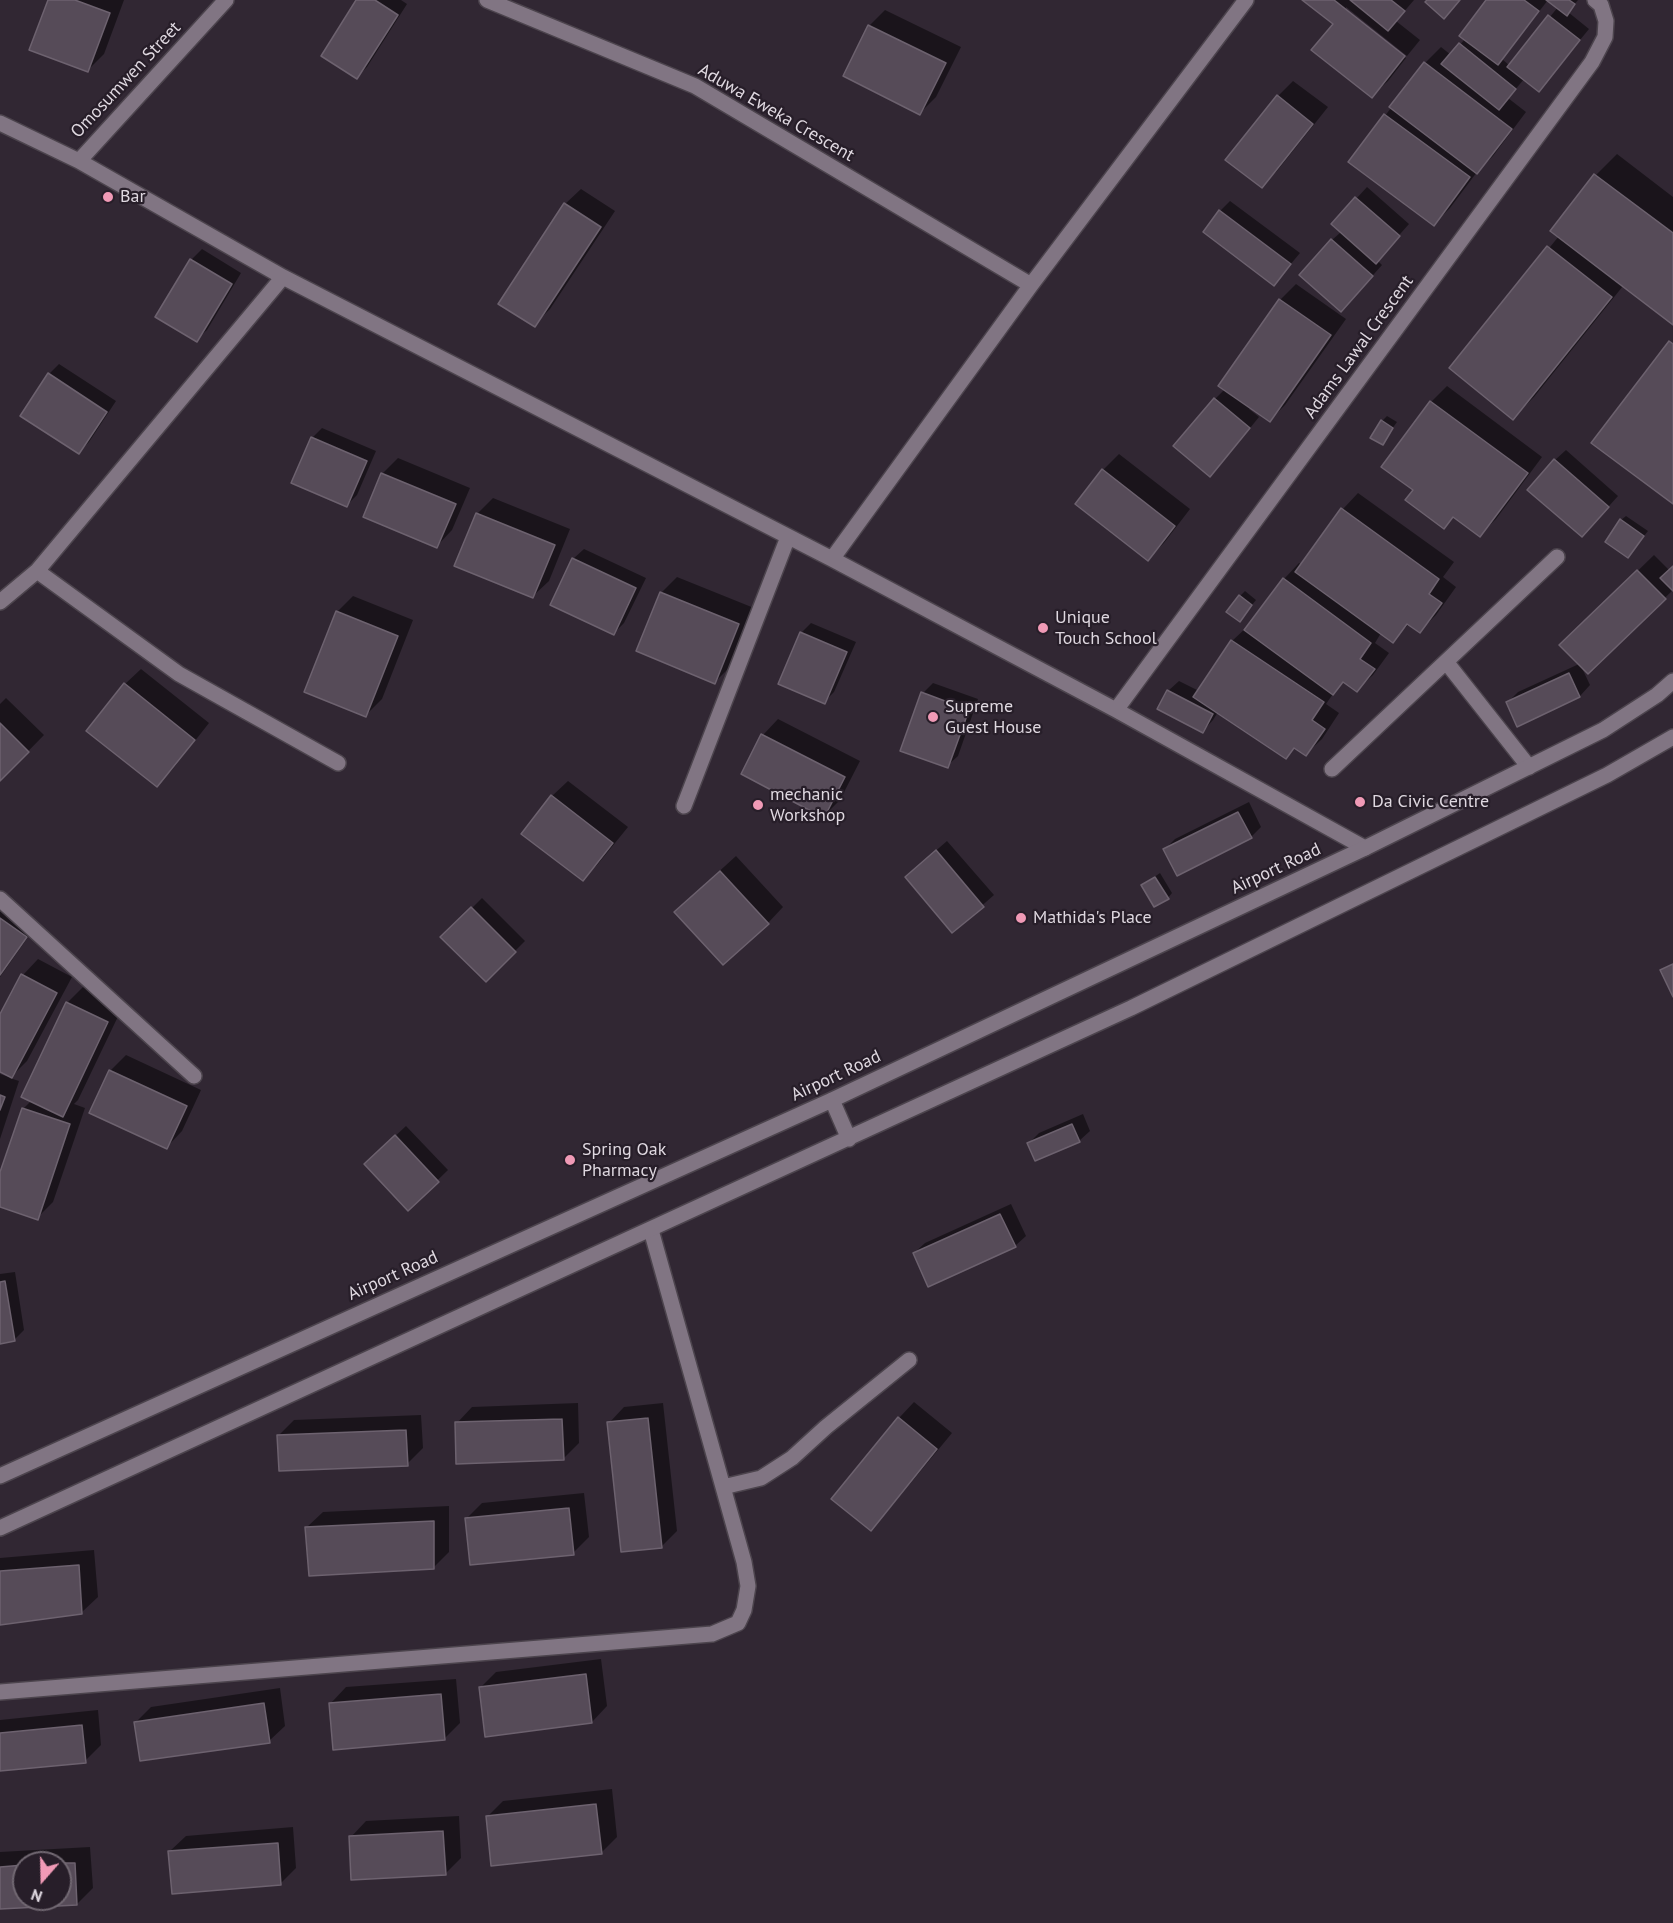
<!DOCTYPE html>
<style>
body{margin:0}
#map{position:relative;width:1673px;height:1923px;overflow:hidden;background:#312733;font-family:"PT Sans",sans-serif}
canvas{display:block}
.north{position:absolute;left:12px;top:1851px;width:60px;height:60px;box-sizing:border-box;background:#271e29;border:2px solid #716872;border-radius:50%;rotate:200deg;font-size:16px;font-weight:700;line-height:24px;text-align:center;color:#dfd8e0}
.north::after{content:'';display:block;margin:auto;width:21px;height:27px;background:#f09ab6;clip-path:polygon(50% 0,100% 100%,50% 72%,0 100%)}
</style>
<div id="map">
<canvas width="1673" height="1923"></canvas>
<div class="north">N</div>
</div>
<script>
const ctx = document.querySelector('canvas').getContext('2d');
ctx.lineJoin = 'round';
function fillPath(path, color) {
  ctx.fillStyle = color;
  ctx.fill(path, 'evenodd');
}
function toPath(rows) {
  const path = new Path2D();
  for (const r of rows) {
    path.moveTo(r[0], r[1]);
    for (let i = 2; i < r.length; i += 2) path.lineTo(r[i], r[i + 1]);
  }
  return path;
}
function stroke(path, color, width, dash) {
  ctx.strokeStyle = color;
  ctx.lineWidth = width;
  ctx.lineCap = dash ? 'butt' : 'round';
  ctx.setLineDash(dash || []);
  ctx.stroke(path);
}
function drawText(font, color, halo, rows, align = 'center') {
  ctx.font = font + ' "PT Sans",sans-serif';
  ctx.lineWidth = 4.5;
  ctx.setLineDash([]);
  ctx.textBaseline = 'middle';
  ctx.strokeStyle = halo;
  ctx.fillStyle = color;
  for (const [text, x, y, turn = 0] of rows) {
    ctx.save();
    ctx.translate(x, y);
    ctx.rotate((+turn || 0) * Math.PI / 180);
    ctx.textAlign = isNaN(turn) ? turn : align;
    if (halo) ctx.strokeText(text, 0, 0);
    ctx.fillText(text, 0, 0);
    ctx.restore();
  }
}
fillPath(toPath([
 [49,0,124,0,104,54,88,70],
 [358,0,401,0,407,4,367,67,357,77],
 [1304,0,1414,0,1396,21,1420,40,1407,56,1346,7,1346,11,1406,58,1388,81,1372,96,1335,24],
 [1488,0,1578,0,1568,12,1589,29,1539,90,1525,78,1508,98,1526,112,1493,156,1477,172,1450,208,1434,224,1350,162,1425,63,1441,47,1451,55,1465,39],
 [1548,0,1558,7,1510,66,1502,59],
 [885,10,961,47,936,97,920,113,845,76,869,26],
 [1293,81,1328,107,1277,171,1261,186,1278,96],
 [1617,154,1673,197,1673,323,1623,286,1534,397,1513,418,1451,368,1559,236,1552,231,1596,175],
 [1367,187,1409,224,1377,260,1382,265,1351,300,1332,240,1341,232,1333,224],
 [581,189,615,211,550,309,534,325,565,204],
 [1230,201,1300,253,1274,284,1220,211],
 [202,249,241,273,207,330,196,340,157,316,192,259],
 [1296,284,1346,319,1285,405,1270,420,1251,407,1249,409,1259,417,1220,465,1215,399,1225,389,1220,385,1280,300],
 [59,364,116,401,89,442,79,452,49,374],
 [1447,386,1542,457,1496,519,1480,535,1454,516,1444,527,1415,490,1431,402],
 [1387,416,1397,422,1382,443,1382,421],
 [322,428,376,451,357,495,346,506,312,438],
 [1566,450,1618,496,1592,525,1555,460],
 [1119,454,1190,509,1164,543,1148,559,1077,504,1103,470],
 [398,458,470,488,452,530,437,546,382,474],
 [1358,493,1454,562,1443,577,1456,587,1436,615,1420,631,1409,624,1393,641,1381,633,1375,643,1389,653,1373,675,1357,690,1345,681,1335,691,1326,704,1339,713,1322,739,1306,754,1296,747,1286,757,1218,712,1213,720,1203,731,1168,691,1179,681,1199,691,1232,641,1248,626,1284,579,1299,563,1302,565,1343,509],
 [493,498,570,529,549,581,533,596,477,514],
 [1626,516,1648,531,1628,556,1621,520],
 [584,549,646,578,624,623,614,633,573,559],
 [1654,555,1670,571,1673,568,1673,590,1588,672,1581,666,1590,685,1580,696,1518,725,1507,703,1518,692,1579,664,1577,630],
 [677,577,754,608,731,666,715,682,661,593],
 [1245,591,1256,600,1244,615,1240,596],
 [353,596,413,620,382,699,366,715,337,612],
 [811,623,856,642,834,692,824,702,801,633],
 [141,669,209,723,172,770,157,785,125,684],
 [933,683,978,699,958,756,947,766,923,693],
 [6,698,44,735,0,780,0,704],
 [778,719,860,761,840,800,824,816,763,735],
 [568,781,628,827,598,864,583,879,552,796],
 [1249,802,1261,827,1251,837,1165,849,1175,839],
 [947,841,994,895,953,931,917,867],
 [736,856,783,907,768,923,692,896],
 [1160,873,1172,893,1168,898,1143,885],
 [482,898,525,941,486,980,443,937],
 [0,903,36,926,0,977],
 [38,959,72,977,27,1061,10,1078,19,1081,0,1139,0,1074,9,1077,10,1076,0,1070,0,1017,23,975],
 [83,987,123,1006,78,1100,74,1104,85,1108,53,1202,37,1218,0,1205,0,1177,23,1109,31,1101,67,1003],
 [126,1055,201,1090,182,1131,167,1147,91,1112,110,1071],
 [1083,1114,1090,1131,1079,1141,1029,1143,1039,1133],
 [406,1126,448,1170,408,1209,376,1154],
 [1011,1204,1026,1236,1015,1246,914,1253,925,1243],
 [15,1272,24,1330,14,1340,0,1342,0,1274],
 [914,1402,952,1433,886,1513,871,1529,899,1418],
 [578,1403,579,1443,563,1459,457,1423,472,1407],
 [663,1403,677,1531,661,1547,609,1423,624,1407],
 [421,1415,423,1448,407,1464,279,1435,294,1420],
 [584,1493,589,1537,573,1553,466,1519,482,1503],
 [449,1506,449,1552,433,1568,307,1527,323,1512],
 [94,1550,98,1597,82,1612,0,1623,0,1558],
 [601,1659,607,1706,592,1722,480,1688,496,1672],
 [456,1679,460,1723,444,1739,331,1703,346,1687],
 [280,1688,285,1726,269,1741,136,1722,151,1707],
 [98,1710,101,1745,85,1761,0,1770,0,1720],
 [612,1789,617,1837,601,1853,487,1817,503,1801],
 [459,1816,461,1858,445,1874,351,1837,366,1821],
 [293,1827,296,1868,280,1884,170,1851,186,1836],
 [90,1847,93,1888,77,1904,0,1908,0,1852],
 [24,1863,60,1863,60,1899,24,1899]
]), '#0007');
const building = toPath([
 [48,0,75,0,110,13,88,72,29,50,48,0],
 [356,0,375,0,398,15,357,79,321,56,356,0],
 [1302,0,1334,0,1405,56,1372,98,1311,50,1333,24,1302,0],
 [1350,0,1391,0,1405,11,1388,31,1350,0],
 [1427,0,1460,0,1444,19,1425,2,1427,0],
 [1486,0,1524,0,1539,11,1498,65,1459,36,1486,0],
 [1546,0,1569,0,1575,4,1567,16,1546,0],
 [1548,15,1580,40,1539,92,1507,67,1548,15],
 [868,25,946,63,920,115,843,76,868,25],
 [1459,43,1516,89,1499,110,1441,64,1459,43],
 [1424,62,1512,129,1477,174,1389,107,1424,62],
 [1277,95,1313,124,1262,188,1225,160,1277,95],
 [1384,114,1470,177,1434,226,1348,162,1384,114],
 [1594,174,1673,233,1673,325,1550,231,1594,174],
 [1355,197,1400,236,1376,264,1331,224,1355,197],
 [564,203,601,227,535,327,498,304,564,203],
 [1219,210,1291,264,1274,286,1203,232,1219,210],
 [1331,239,1373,276,1341,312,1299,275,1331,239],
 [1547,246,1612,297,1513,420,1449,368,1547,246],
 [190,259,232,284,197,342,155,317,190,259],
 [1279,299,1331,335,1270,422,1218,386,1279,299],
 [1669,341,1673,344,1673,504,1591,443,1669,341],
 [48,373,107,412,79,454,20,416,48,373],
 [1214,398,1250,428,1210,477,1173,446,1214,398],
 [1430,401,1528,473,1480,537,1453,517,1444,529,1405,500,1413,490,1381,467,1430,401],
 [1381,420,1393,428,1383,445,1370,438,1381,420],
 [311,437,367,461,347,507,291,483,311,437],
 [1554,459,1609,507,1582,537,1527,490,1554,459],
 [1102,469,1175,526,1148,561,1075,504,1102,469],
 [381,473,456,504,437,548,363,517,381,473],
 [1341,508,1439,579,1429,594,1442,603,1420,633,1407,624,1393,643,1295,572,1341,508],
 [476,513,555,545,533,598,454,566,476,513],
 [1620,519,1644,536,1628,558,1605,542,1620,519],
 [572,558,636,588,614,635,550,605,572,558],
 [1673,566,1673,591,1660,578,1673,566],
 [1637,570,1666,599,1588,674,1559,645,1637,570],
 [1283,578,1371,643,1360,659,1375,669,1357,692,1343,682,1333,695,1244,630,1283,578],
 [660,592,739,624,715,684,636,651,660,592],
 [1239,595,1252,605,1240,622,1226,612,1239,595],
 [336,611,398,636,366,717,304,692,336,611],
 [800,632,847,652,825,704,778,684,800,632],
 [1231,640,1324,702,1312,720,1325,729,1306,756,1294,748,1286,759,1193,697,1231,640],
 [1569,673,1580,697,1517,727,1506,702,1569,673],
 [124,683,195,740,157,787,86,731,124,683],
 [1167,690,1213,714,1203,733,1157,709,1167,690],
 [921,692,969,710,948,768,900,751,921,692],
 [0,723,29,752,0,781,0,723],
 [761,734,845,777,824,818,741,774,761,734],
 [551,795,613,843,583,881,521,834,551,795],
 [1238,812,1252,838,1177,876,1163,849,1238,812],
 [936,850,984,907,952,933,905,877,936,850],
 [720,871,769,924,723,965,674,912,720,871],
 [1155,877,1169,899,1154,907,1141,885,1155,877],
 [471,907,516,952,486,982,440,937,471,907],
 [0,918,27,937,0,975,0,918],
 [1673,964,1673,997,1660,970,1673,964],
 [21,974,57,993,12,1078,0,1072,0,1014,21,974],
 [66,1002,108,1022,63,1117,21,1097,66,1002],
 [109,1070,187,1106,167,1149,89,1113,109,1070],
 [0,1095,5,1097,0,1110,0,1095],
 [22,1108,70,1124,38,1220,0,1207,0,1172,22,1108],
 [1072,1124,1080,1142,1035,1161,1027,1143,1072,1124],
 [395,1135,439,1182,408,1211,364,1164,395,1135],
 [1000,1214,1016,1247,928,1287,913,1253,1000,1214],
 [5,1281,15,1341,0,1344,0,1282,5,1281],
 [898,1417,937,1449,871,1531,831,1499,898,1417],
 [648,1418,662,1548,621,1552,607,1422,648,1418],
 [562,1419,564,1460,456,1464,455,1422,562,1419],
 [406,1430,408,1466,279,1471,277,1435,406,1430],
 [569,1508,574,1555,470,1565,465,1518,569,1508],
 [434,1521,434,1569,309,1576,305,1527,434,1521],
 [79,1565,82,1614,0,1625,0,1571,79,1565],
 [586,1674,592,1723,485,1737,479,1687,586,1674],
 [441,1694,445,1740,333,1750,329,1703,441,1694],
 [264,1703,270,1743,140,1761,134,1722,264,1703],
 [82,1725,86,1763,0,1771,0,1733,82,1725],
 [596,1804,602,1854,491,1866,486,1816,596,1804],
 [443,1831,446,1875,351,1880,349,1836,443,1831],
 [278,1843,281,1885,172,1894,168,1851,278,1843],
 [60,1863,75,1863,77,1905,0,1909,0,1867,24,1865,24,1899,60,1899,60,1863]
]);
fillPath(building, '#564b58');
stroke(building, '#6d626f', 1.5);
const lane = toPath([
 [1447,663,1529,767],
 [1332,769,1557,557]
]);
const street = toPath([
 [487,0,695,86,1031,285],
 [0,123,79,161,283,277,832,559,1116,710,1365,848],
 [79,161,226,0],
 [832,559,1031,285,1246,0],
 [37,571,179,674,338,763],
 [0,602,37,571,283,277],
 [1116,710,1592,62,1605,37,1606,21,1601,5,1595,0],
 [684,806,788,537],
 [0,899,194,1076],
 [723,1487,761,1478,792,1458,826,1427,909,1360],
 [0,1692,712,1634,738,1623,744,1610,748,1586,744,1562,651,1230]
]);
const secondary = toPath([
 [832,1100,849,1139],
 [0,1476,832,1100,1365,848,1603,730,1657,695,1673,681],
 [0,1528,1131,1008,1607,775,1673,737]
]);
stroke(lane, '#4c444d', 18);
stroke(street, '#4c444d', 18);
stroke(secondary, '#4c444d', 18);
stroke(lane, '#817583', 15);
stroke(street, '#817583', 15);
stroke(secondary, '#817583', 15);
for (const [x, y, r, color] of [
 [108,197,6,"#f09ab6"],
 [1043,628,6,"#f09ab6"],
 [933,717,6,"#f09ab6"],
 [1360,802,6,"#f09ab6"],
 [758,805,6,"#f09ab6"],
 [1021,918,6,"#f09ab6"],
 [570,1160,6,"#f09ab6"]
]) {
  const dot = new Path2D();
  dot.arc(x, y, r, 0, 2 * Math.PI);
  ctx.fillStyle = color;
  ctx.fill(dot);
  stroke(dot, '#271e29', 2);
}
drawText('18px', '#dfd8e0', '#271e29', [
 ["Omosumwen Street",126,80,-47],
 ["Aduwa Eweka Crescent",776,113,30],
 ["Adams Lawal Crescent",1359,347,-54],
 ["Airport Road",1276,869,-25],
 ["Airport Road",836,1076,-25],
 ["Airport Road",393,1276,-24]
]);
drawText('18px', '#dfd8e0', '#271e29', [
 ["Bar",120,197],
 ["Unique",1055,618],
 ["Touch School",1055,639],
 ["Supreme",945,707],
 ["Guest House",945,728],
 ["mechanic",770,795],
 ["Workshop",770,816],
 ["Da Civic Centre",1372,802],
 ["Mathida's Place",1033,918],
 ["Spring Oak",582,1150],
 ["Pharmacy",582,1171]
], 'left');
</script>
